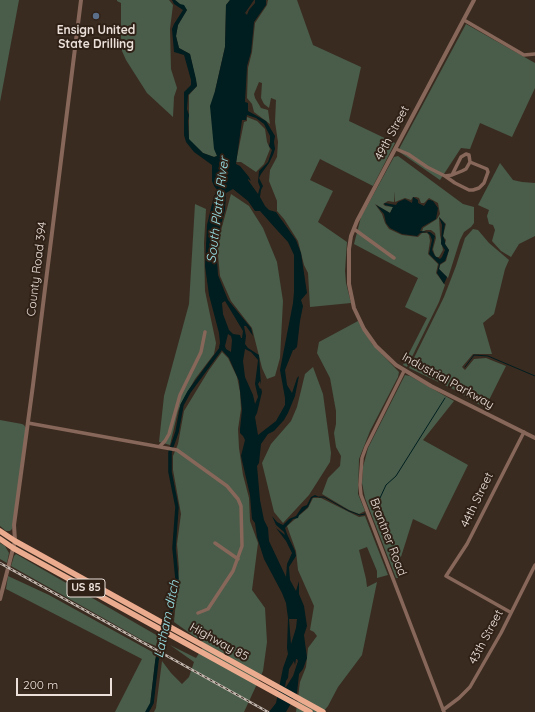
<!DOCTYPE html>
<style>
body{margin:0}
#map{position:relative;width:535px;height:712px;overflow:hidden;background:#3a2b20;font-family:Quicksand,sans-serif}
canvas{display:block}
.scale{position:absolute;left:16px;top:678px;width:96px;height:18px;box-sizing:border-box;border:2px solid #ebe1da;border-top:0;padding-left:5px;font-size:12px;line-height:14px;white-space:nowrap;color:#ebe1da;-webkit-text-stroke:3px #302117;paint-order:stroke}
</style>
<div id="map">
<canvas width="535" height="712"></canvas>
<div class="scale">200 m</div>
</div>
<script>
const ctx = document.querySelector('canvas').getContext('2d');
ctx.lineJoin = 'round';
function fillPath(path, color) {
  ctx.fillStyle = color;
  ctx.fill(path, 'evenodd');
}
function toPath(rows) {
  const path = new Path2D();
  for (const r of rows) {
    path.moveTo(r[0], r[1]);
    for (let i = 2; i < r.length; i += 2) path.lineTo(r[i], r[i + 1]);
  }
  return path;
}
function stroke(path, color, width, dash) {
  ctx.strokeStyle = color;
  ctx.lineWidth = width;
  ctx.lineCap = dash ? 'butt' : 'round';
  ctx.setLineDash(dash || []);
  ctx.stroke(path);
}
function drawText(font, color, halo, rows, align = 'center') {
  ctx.font = font + ' Quicksand,sans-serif';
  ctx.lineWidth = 4;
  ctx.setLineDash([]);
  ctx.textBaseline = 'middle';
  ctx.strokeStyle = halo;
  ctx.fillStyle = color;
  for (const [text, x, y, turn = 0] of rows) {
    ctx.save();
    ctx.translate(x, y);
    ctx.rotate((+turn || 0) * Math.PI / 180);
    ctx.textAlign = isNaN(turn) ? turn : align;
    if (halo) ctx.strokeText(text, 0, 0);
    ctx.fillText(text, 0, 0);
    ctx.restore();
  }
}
fillPath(toPath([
 [0,0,19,0,0,102],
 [117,0,169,0,173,5,170,29,171,69,177,88,174,97,173,117,147,93,126,60,122,51,121,37,121,3,117,1],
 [175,0,230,0,226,5,225,47,215,91,217,156,214,157,203,153,189,140,189,95,197,86,190,54,179,48,176,36,178,25,187,10],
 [268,0,297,0,313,45,361,67,349,121,395,143,373,186,320,159,310,180,333,191,318,222,347,242,345,271,346,283,351,303,310,307,308,273,304,265,298,241,284,219,277,211,277,201,269,181,270,170,277,157,278,142,275,122,276,100,271,98,269,108,264,104,261,98,262,83,259,82,254,94,255,98,261,108,268,110,270,124,254,112,252,104,247,98,248,68,252,52,255,23,267,5],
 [466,24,535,63,535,88,512,137,480,123,470,149,461,148,440,180,398,151],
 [247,117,257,121,265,129,267,142,270,149,264,164,256,172,241,162,236,162,244,122,247,121],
 [398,156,463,204,474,207,474,223,471,227,464,232,460,240,448,278,439,269,440,265,446,261,449,250,445,244,446,240,443,236,446,224,439,217,440,235,443,250,439,257,436,257,434,253,433,249,436,238,435,233,431,230,426,230,422,232,423,228,437,219,440,214,438,203,429,198,424,203,421,203,419,198,416,197,413,197,411,200,405,198,395,202,394,191,394,202,388,201,383,204,385,206,393,207,390,213,375,204,382,214,385,223,389,229,402,235,418,237,422,233,427,233,429,235,430,241,428,254,438,264,436,273,445,285,439,302,407,367,403,365,427,318,405,307,418,278,354,244,361,217,394,157],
 [500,163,513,180,522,182,535,183,535,236,519,244,511,257,501,251,492,241,495,230,493,225,489,224,487,216,489,210,478,205],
 [231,194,249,206,263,228,277,262,283,301,280,358,275,376,267,379,262,368,252,328,231,301,220,276,217,245],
 [195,204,206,209,204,243,205,291,216,343,214,354,195,379,182,402,178,411,170,445,159,442,164,396,189,304],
 [473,229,478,230,489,243,509,260,505,269,494,314,483,323,492,354,473,354,462,367,465,370,474,359,486,358,506,366,485,408,453,389,409,368,444,297,456,266,465,238],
 [358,321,372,344,399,372,398,377,370,431,359,459,358,494,365,511,359,514,349,510,322,494,328,478,340,466,341,456,336,447,334,433,336,424,336,411,330,378,317,353,319,342],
 [222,352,228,358,237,377,240,392,241,409,238,429,239,448,243,475,249,498,250,521,258,543,252,590,265,608,267,642,263,671,244,712,154,712,156,708,162,661,171,673,182,684,189,677,194,662,170,645,196,658,205,644,174,622,179,569,177,544,181,514,173,470,173,456,178,444,184,411,209,370],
 [313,367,323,394,331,453,330,462,309,495,283,523,274,512,262,463,271,444,291,421,297,407,305,374],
 [405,375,410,376,454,401,423,440,468,465,436,530,413,519,400,560,398,578,396,578,365,498,362,483,363,467,368,448],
 [0,420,22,424,24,425,26,428,12,529,10,531,6,531,0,526],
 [313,498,321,498,359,517,365,516,388,575,377,578,377,571,367,547,359,550,366,579,367,587,377,582,362,655,338,687,328,706,323,712,296,712,300,682,306,667,308,648,317,636,314,632,310,630,314,606,298,570,296,551,287,526,308,508],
 [0,543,5,546,9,553,7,563,0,559],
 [16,554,158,636,156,646,144,641,11,566,14,556],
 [8,576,49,595,156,654,150,705,146,712,115,712,142,659,6,589]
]), '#495d4a');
fillPath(toPath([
 [172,0,175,0,180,4,184,5,187,10,178,25,176,36,179,48,190,54,196,79,197,86,188,95,187,109,189,115,188,121,189,139,203,153,214,157,217,156,214,149,210,106,215,91,225,47,226,5,230,0,254,0,245,13,247,15,249,10,255,3,255,0,266,0,266,5,254,22,251,52,247,66,245,102,248,103,248,111,266,121,275,136,274,142,275,149,273,155,269,163,261,174,259,178,263,186,261,190,260,197,265,206,269,210,276,212,296,240,301,253,307,293,301,300,303,306,300,321,297,347,294,350,293,350,285,370,287,385,292,393,297,378,299,376,295,396,288,413,284,420,274,431,268,434,261,444,259,463,257,466,260,500,264,520,268,528,269,541,286,577,287,564,292,553,286,541,276,528,285,535,284,532,276,525,272,516,277,522,283,525,289,519,296,516,302,507,307,505,311,497,315,495,319,497,314,497,312,498,308,507,299,515,298,518,293,519,285,528,287,534,295,551,296,556,289,567,290,580,296,591,299,581,299,594,304,606,307,626,304,635,307,658,303,669,299,674,297,693,286,712,269,712,276,703,283,668,288,654,287,648,288,618,286,603,282,593,264,559,257,537,255,523,252,519,250,495,241,456,245,440,243,436,240,433,240,429,242,410,239,381,229,358,219,347,220,343,219,333,209,295,205,266,207,225,212,204,214,196,218,191,214,186,212,181,212,165,194,152,186,142,184,135,184,92,191,85,191,80,184,55,174,52,172,29,174,24,183,10,174,4],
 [247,115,256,118,264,124,270,136,270,142,269,146,272,150,268,162,259,171,258,182,260,187,258,194,248,180,248,179,251,181,249,177,240,166,236,164,242,120,246,120],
 [233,189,248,201,255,211,260,211,276,229,288,242,294,255,294,292,293,303,280,370,285,398,285,405,276,421,258,435,255,417,257,413,262,392,261,388,260,389,258,384,260,381,261,385,259,355,248,348,245,344,246,336,244,326,246,326,253,336,251,328,228,300,218,275,216,244,225,210,226,193],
 [225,301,243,331,242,338,241,338,240,335,233,334,229,330,223,314,222,303],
 [228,334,231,336,232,340,231,352,226,349,225,346],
 [245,349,251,352,258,360,255,384,258,397,255,404,253,395,245,377,243,361],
 [289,619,297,619,296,628,291,644],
 [296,659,297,659,298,661,293,676,286,687,285,687,286,681,288,678,289,669,294,661,295,665],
 [413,197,418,200,418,203,424,206,428,200,430,200,433,201,438,208,436,219,422,227,420,231,430,232,435,236,432,250,435,256,440,259,442,257,445,250,441,244,442,225,439,217,445,224,443,236,445,241,445,244,449,250,445,261,440,264,439,269,447,277,444,284,437,273,439,264,429,254,432,240,430,235,427,232,420,233,417,236,402,234,390,228,386,223,384,214,376,205,390,213,393,207,385,205,384,204,385,203,396,205,398,202,405,199,412,203]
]), '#001d1f');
stroke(toPath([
 [465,367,474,355,488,356,535,376],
 [319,497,324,497,349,511,360,515,365,514],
 [371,507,380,498,386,485,396,476,445,398]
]), '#001d1f', 1);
stroke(toPath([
 [147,712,152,703,157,660,172,607,177,579,174,548,177,507,170,472,170,452,177,432,182,405,189,392,222,347]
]), '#001d1f', 3.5);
stroke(toPath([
 [464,20,524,55,535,54],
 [396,149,408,154,427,167,445,176,452,175,462,171,466,169,470,162,469,155,466,154,461,157,452,175],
 [445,176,455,183,469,190,473,190,479,188,484,183,488,172,487,169,470,162],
 [354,229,394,258],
 [404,371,366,447,362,458,360,485,361,495,444,712],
 [28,423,177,450,227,486,238,499,241,506,242,546,233,571,208,609,198,613],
 [160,446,165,441,169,434,180,395,201,352,205,332],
 [215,543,238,559],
 [510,612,446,576,467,544,524,432],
 [443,710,459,698,470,687,501,633,535,565]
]), '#876759', 3.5);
stroke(toPath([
 [474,0,357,221,351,236,349,249,349,284,354,308,364,329,376,346,396,365,431,386,535,438],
 [0,599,15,541,14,525,33,385,81,0]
]), '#876759', 4);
stroke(toPath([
 [0,531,15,541,323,712],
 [0,539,13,548,310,712]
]), '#ebab8e', 5.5);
const rail = toPath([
 [0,563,268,712]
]);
stroke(rail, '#c2b7af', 2.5);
stroke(rail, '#302117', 1, [3]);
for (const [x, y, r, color] of [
 [96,16,4,"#5c6f8a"]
]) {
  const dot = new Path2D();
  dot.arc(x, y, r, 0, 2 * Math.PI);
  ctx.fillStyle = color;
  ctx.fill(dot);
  stroke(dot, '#302117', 1.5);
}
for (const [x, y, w] of [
 [86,588,38]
]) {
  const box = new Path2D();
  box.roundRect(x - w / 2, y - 9, w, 18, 3);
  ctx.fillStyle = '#302117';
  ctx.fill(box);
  stroke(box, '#ebe1da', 1);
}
drawText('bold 11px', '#ebe1da', null, [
 ["US 85",86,588]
]);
drawText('bold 12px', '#ebe1da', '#302117', [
 ["Ensign United",96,30],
 ["State Drilling",96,44]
]);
drawText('12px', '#ebe1da', '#302117', [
 ["49th Street",392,133,-62],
 ["County Road 394",37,269,-83],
 ["Industrial Parkway",448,381,29],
 ["44th Street",477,500,-64],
 ["Brantner Road",388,537,69],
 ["43th Street",486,637,-62],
 ["Highway 85",219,642,29]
]);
drawText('italic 13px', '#99e4ea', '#302117', [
 ["South Platte River",218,210,-83],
 ["Latham ditch",167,619,-78]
]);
</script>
